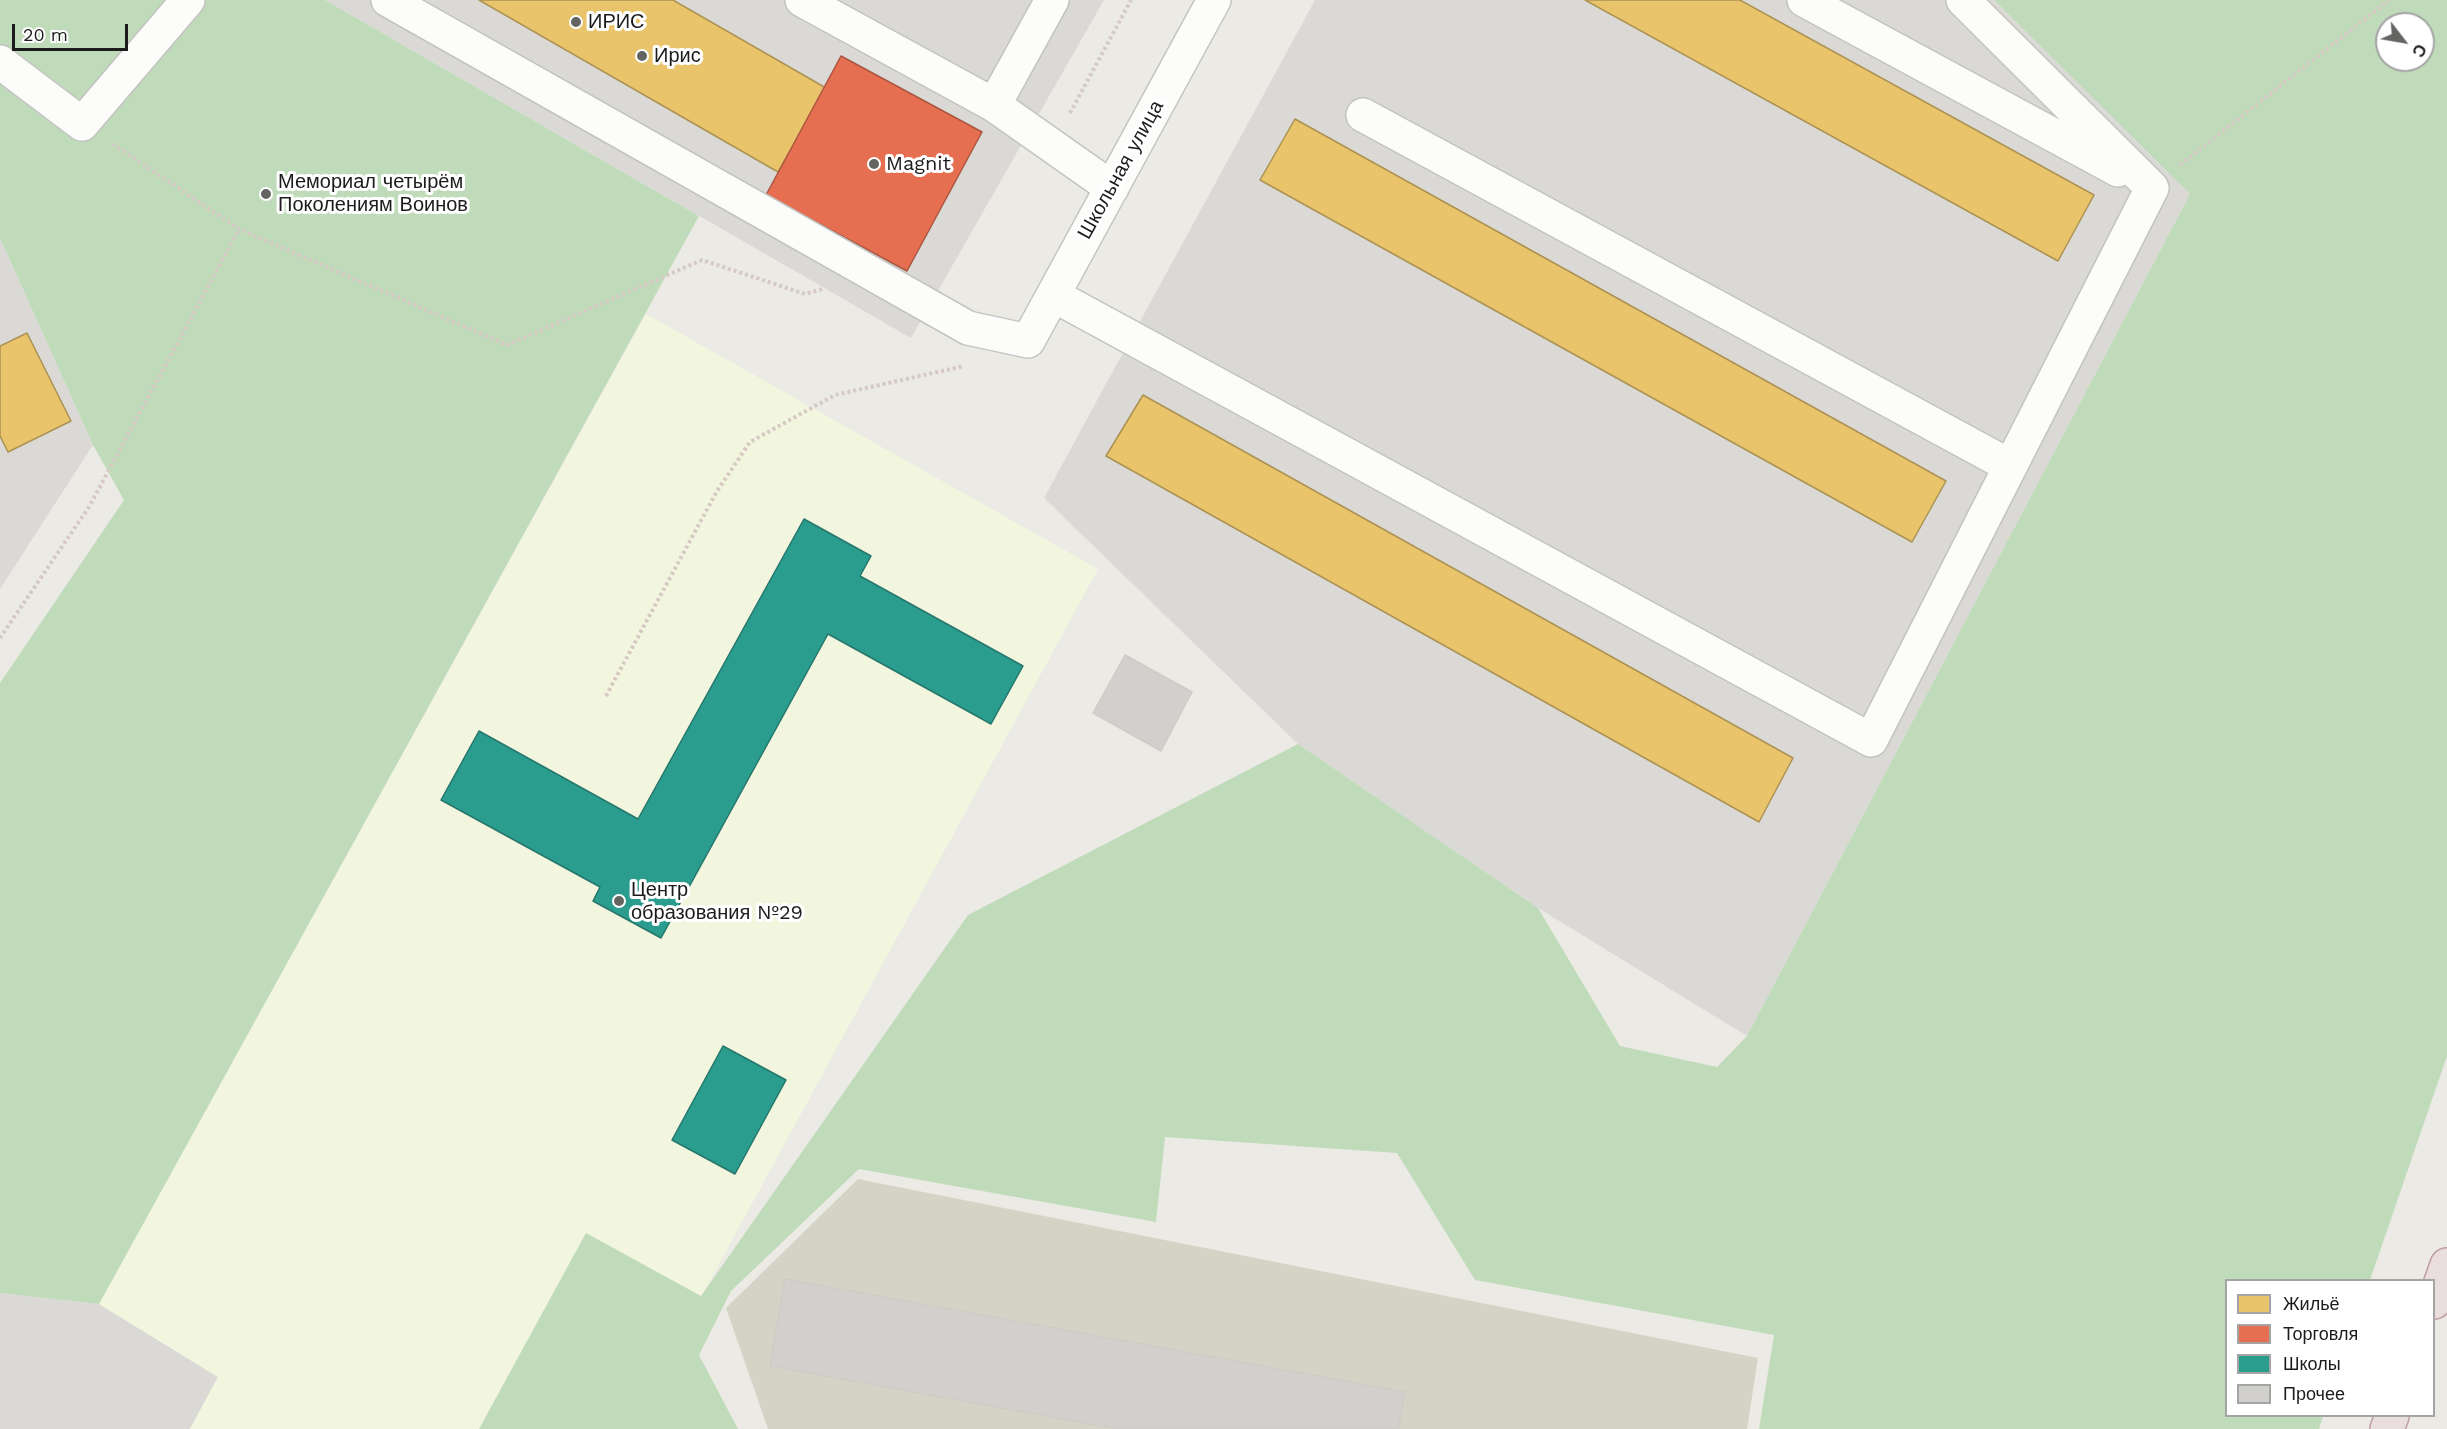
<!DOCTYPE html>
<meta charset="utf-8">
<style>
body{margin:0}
#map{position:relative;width:2447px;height:1429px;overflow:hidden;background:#ebeae5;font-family:"Work Sans",sans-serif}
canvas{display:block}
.legend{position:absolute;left:2225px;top:1279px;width:210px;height:138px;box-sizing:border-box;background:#fff;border:2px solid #a4a4a4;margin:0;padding:8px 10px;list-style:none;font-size:18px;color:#1c1c1c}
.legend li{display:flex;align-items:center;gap:12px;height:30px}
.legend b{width:30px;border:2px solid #a4a4a4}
.north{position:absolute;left:2375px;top:12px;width:60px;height:60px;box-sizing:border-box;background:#fff;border:2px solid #a4a4a4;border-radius:50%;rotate:121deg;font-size:16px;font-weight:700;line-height:24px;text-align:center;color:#1c1c1c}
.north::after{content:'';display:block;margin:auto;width:21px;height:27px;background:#646462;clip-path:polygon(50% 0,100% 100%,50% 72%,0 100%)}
.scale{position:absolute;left:12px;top:24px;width:116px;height:27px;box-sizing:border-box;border:3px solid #1c1c1c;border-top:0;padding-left:8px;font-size:18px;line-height:21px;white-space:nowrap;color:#1c1c1c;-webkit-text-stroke:4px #fff;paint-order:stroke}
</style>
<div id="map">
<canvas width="2447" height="1429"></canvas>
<ul class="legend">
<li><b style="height:16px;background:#e9c46a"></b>Жильё</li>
<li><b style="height:16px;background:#e76f51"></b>Торговля</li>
<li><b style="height:16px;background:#2a9d8f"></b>Школы</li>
<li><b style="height:16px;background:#d1d0cc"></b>Прочее</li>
</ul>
<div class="north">С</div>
<div class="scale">20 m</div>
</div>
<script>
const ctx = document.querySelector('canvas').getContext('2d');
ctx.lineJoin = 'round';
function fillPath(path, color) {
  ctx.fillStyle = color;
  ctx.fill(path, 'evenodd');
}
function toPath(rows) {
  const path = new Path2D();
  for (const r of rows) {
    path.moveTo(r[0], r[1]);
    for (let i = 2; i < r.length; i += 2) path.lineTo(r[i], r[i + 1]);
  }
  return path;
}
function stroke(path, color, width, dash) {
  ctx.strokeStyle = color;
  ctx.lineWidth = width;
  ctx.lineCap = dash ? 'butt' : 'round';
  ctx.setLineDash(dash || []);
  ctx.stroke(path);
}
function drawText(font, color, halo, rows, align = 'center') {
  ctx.font = font + ' "Work Sans",sans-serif';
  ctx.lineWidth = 6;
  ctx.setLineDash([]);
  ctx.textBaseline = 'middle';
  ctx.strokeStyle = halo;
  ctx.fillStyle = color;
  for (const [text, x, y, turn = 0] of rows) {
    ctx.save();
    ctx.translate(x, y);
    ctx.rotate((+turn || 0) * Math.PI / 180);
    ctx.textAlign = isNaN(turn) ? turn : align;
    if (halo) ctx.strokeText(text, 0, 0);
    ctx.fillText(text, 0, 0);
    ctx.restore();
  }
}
fillPath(toPath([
 [325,0,1104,0,911,338],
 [1315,0,1994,0,2190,194,1747,1036,1538,908,1298,744,1044,498],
 [0,238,93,445,0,589],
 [0,1293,99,1304,218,1377,190,1429,0,1429]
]), '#dad9d6');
fillPath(toPath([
 [646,314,1098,569,701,1297,586,1233,479,1429,190,1429,218,1377,99,1304]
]), '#f3f6df');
fillPath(toPath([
 [858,1179,1758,1358,1747,1429,768,1429,726,1308]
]), '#d3d4c6');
fillPath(toPath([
 [0,0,325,0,699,216,99,1304,0,1293,0,683,124,500,93,445,0,238],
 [1994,0,2447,0,2447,1056,2370,1280,2226,1280,2226,1416,2323,1416,2319,1429,1759,1429,1774,1335,1475,1280,1397,1153,1165,1137,1156,1222,859,1169,731,1291,699,1355,738,1429,479,1429,586,1233,701,1296,968,915,1298,744,1538,908,1620,1046,1717,1067,1747,1036,2190,194],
 [2387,24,2423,24,2423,60,2387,60]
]), '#c0dbba');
const homes = toPath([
 [479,0,673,0,826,88,778,172,479,0],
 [1585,0,1740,0,2094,195,2058,261,1585,0],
 [1295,119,1946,481,1912,542,1260,180,1295,119],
 [27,333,71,421,8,452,0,436,0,346,27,333],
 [1143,395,1793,758,1759,822,1106,456,1143,395]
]);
fillPath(homes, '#e9c46a');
stroke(homes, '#ac9253', 1.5);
const shops = toPath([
 [841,56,982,132,907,271,766,195,841,56]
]);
fillPath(shops, '#e76f51');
stroke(shops, '#aa5641', 1.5);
const schools = toPath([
 [804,519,871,556,860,576,1023,666,991,724,828,634,661,938,593,901,600,887,441,800,479,731,638,819,804,519],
 [723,1046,786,1080,735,1174,672,1140,723,1046]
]);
fillPath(schools, '#2a9d8f');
stroke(schools, '#26766c', 1.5);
const building = toPath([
 [1125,655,1192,692,1161,751,1093,713,1125,655],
 [785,1279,1405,1392,1398,1429,1118,1429,770,1366,785,1279]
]);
fillPath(building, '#d1d0cc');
stroke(building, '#ceccc6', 1.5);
const minor = toPath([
 [388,0,968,328,1028,341,1214,0],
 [802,0,994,105,1112,188],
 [1804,0,2118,170],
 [0,62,82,124,188,0],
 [994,105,1052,0],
 [1363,115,2010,466],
 [1053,295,1871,740,2152,188,1963,0]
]);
const highway = toPath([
 [2434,1302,2447,1265],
 [2387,1429,2392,1416]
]);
stroke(minor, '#c3c3c1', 36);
stroke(highway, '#c19ca1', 36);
stroke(toPath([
 [1070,113,1131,0],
 [113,144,239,229,507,345,702,260,805,294,823,289],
 [2180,165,2389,0],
 [0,638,89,507,239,229],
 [606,696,717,491,750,442,835,395,964,366]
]), '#d6c9c4', 4, [3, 3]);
stroke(minor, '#fcfcfb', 33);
stroke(highway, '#e9dddd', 33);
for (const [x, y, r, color] of [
 [576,22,6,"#646462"],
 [642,56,6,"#646462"],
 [874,164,6,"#646462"],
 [266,194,6,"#646462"],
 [619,901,6,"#646462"]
]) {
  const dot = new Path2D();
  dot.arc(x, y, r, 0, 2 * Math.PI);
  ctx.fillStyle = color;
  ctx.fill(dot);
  stroke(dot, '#fff', 2);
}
drawText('20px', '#1c1c1c', '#fff', [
 ["ИРИС",588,22],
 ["Ирис",654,56],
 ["Magnit",886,164],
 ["Мемориал четырём",278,182],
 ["Поколениям Воинов",278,205],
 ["Центр",631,890],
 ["образования №29",631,913]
], 'left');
drawText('20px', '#1c1c1c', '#fff', [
 ["Школьная улица",1121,170,-61]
]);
</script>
